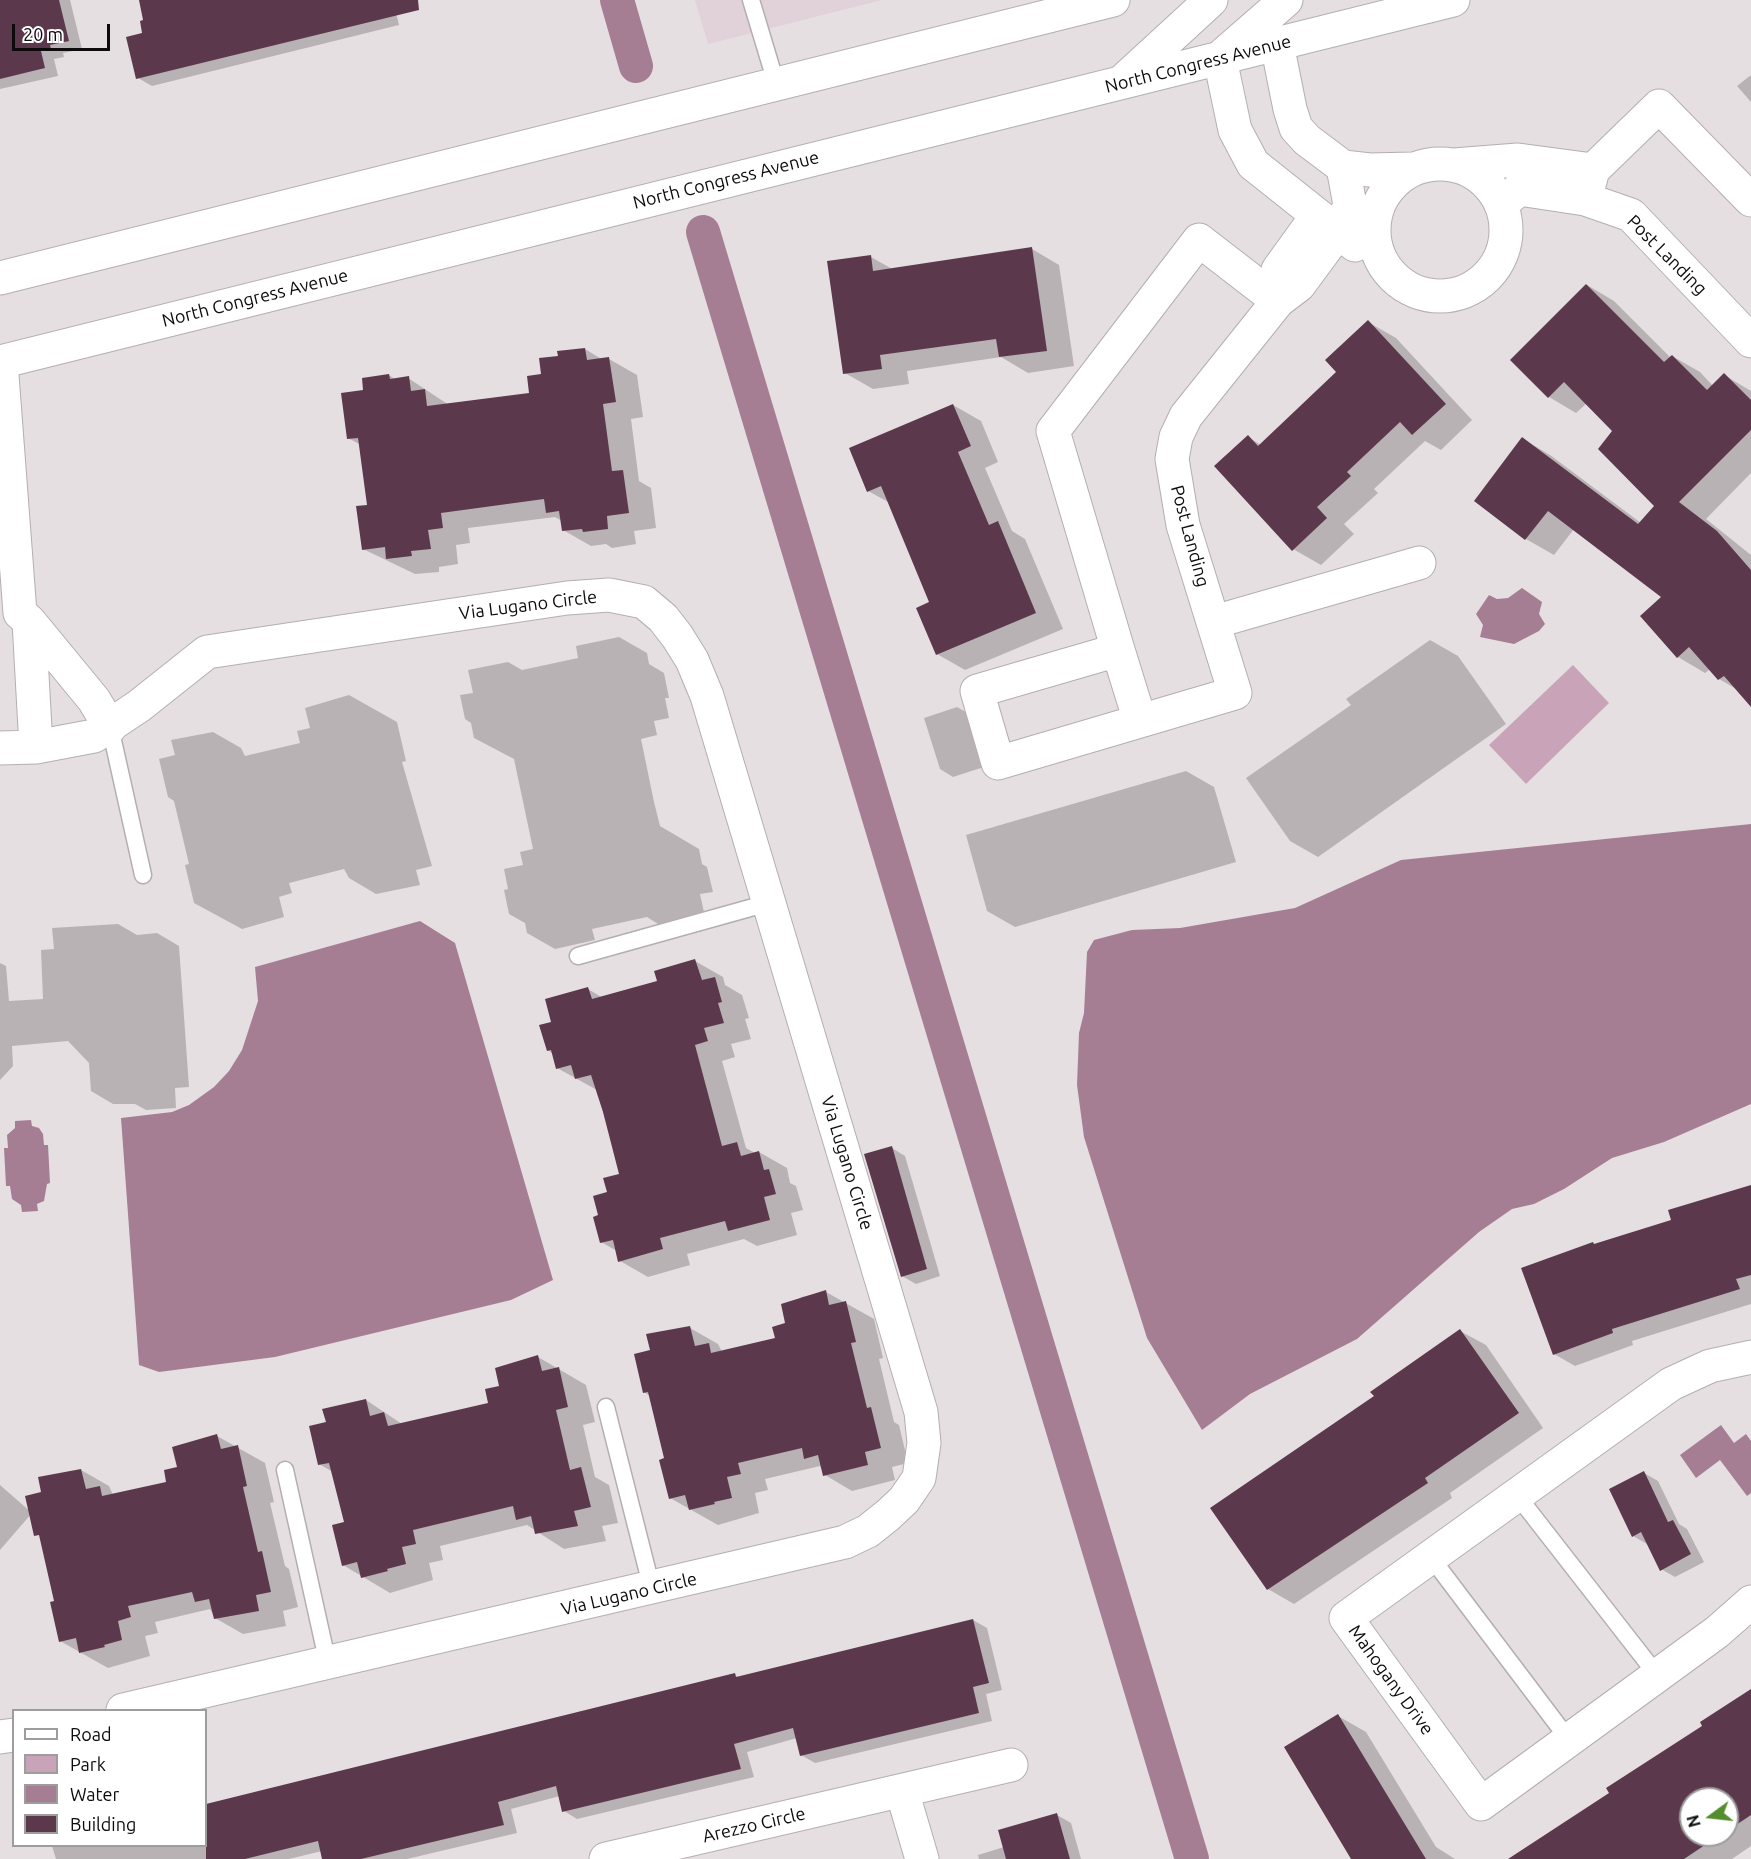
<!DOCTYPE html>
<style>
body{margin:0}
#map{position:relative;width:1751px;height:1859px;overflow:hidden;background:#e6dfe2;font-family:Ubuntu,sans-serif}
canvas{display:block}
.legend{position:absolute;left:12px;top:1709px;width:195px;height:138px;box-sizing:border-box;background:#fff;border:2px solid #9e9d9e;margin:0;padding:8px 10px;list-style:none;font-size:18px;color:#0d0b0c}
.legend li{display:flex;align-items:center;gap:12px;height:30px}
.legend b{width:30px;border:2px solid #9e9d9e}
.north{position:absolute;left:1679px;top:1787px;width:60px;height:60px;box-sizing:border-box;background:#fff;border:2px solid #9e9d9e;border-radius:50%;rotate:255deg;font-size:16px;font-weight:700;line-height:24px;text-align:center;color:#0d0b0c}
.north::after{content:'';display:block;margin:auto;width:21px;height:27px;background:#538e2c;clip-path:polygon(50% 0,100% 100%,50% 72%,0 100%)}
.scale{position:absolute;left:12px;top:24px;width:98px;height:27px;box-sizing:border-box;border:3px solid #0d0b0c;border-top:0;padding-left:8px;font-size:18px;line-height:21px;white-space:nowrap;color:#0d0b0c;-webkit-text-stroke:4px #fff;paint-order:stroke}
</style>
<div id="map">
<canvas width="1751" height="1859"></canvas>
<ul class="legend">
<li><b style="height:8px;background:#fff"></b>Road</li>
<li><b style="height:16px;background:#c9a3b7"></b>Park</li>
<li><b style="height:16px;background:#a67e93"></b>Water</li>
<li><b style="height:16px;background:#5c384c"></b>Building</li>
</ul>
<div class="north">N</div>
<div class="scale">20 m</div>
</div>
<script>
const ctx = document.querySelector('canvas').getContext('2d');
ctx.lineJoin = 'round';
function fillPath(path, color) {
  ctx.fillStyle = color;
  ctx.fill(path, 'evenodd');
}
function toPath(rows) {
  const path = new Path2D();
  for (const r of rows) {
    if (r.length === 3) {
      path.moveTo(r[0] + r[2], r[1]);
      path.arc(r[0], r[1], r[2], 0, 2 * Math.PI);
      continue;
    }
    path.moveTo(r[0], r[1]);
    for (let i = 2; i < r.length; i += 2) path.lineTo(r[i], r[i + 1]);
  }
  return path;
}
function stroke(path, color, width, dash) {
  ctx.strokeStyle = color;
  ctx.lineWidth = width;
  ctx.lineCap = dash ? 'butt' : 'round';
  ctx.setLineDash(dash || []);
  ctx.stroke(path);
}
function drawText(font, color, halo, rows, align = 'center') {
  ctx.font = font + ' Ubuntu,sans-serif';
  ctx.lineWidth = 6;
  ctx.setLineDash([]);
  ctx.textBaseline = 'middle';
  ctx.strokeStyle = halo;
  ctx.fillStyle = color;
  for (const [text, x, y, turn = 0] of rows) {
    ctx.save();
    ctx.translate(x, y);
    ctx.rotate((+turn || 0) * Math.PI / 180);
    ctx.textAlign = isNaN(turn) ? turn : align;
    if (halo) ctx.strokeText(text, 0, 0);
    ctx.fillText(text, 0, 0);
    ctx.restore();
  }
}
fillPath(toPath([
 [695,0,882,0,708,44]
]), '#e1d2d9');
fillPath(toPath([
 [1573,665,1609,703,1526,784,1489,745]
]), '#c9a3b7');
fillPath(toPath([
 [1522,588,1542,602,1539,614,1545,624,1539,631,1514,644,1480,637,1483,625,1476,614,1489,595,1497,599,1508,598],
 [1751,824,1751,1104,1664,1142,1612,1158,1564,1189,1534,1204,1512,1209,1479,1232,1357,1339,1250,1394,1202,1430,1147,1338,1084,1137,1077,1085,1079,1033,1084,1013,1087,952,1094,940,1132,930,1180,928,1295,908,1401,860],
 [420,921,455,943,553,1280,511,1300,275,1357,159,1372,139,1365,121,1118,172,1112,189,1105,214,1087,229,1071,242,1050,258,1001,255,967],
 [31,1120,32,1126,39,1128,43,1134,44,1145,48,1145,50,1183,47,1184,44,1201,37,1204,38,1211,22,1212,21,1205,12,1199,10,1186,6,1186,4,1148,8,1148,7,1135,15,1128,15,1121],
 [1721,1425,1734,1443,1746,1434,1751,1441,1751,1493,1747,1496,1720,1460,1696,1478,1680,1455]
]), '#a67e93');
fillPath(toPath([
 [0,0,70,0,82,49,63,53,64,57,54,59,58,76,0,89],
 [155,0,393,0,399,25,152,86,138,78,145,21],
 [1751,75,1751,102,1737,86],
 [1032,249,1059,265,1074,366,1028,373,1001,357,907,371,909,384,873,389,845,373,871,257,894,270],
 [1587,285,1614,301,1671,358,1672,356,1700,372,1713,386,1724,375,1751,391,1751,473,1706,519,1751,555,1751,705,1738,690,1719,679,1710,669,1705,673,1678,657,1664,597,1574,529,1554,555,1526,539,1477,501,1523,439,1550,455,1641,523,1656,506,1614,430,1587,403,1576,413,1549,397],
 [1368,322,1396,338,1472,420,1441,450,1425,441,1374,489,1378,493,1344,524,1354,534,1321,565,1293,549,1248,437,1261,445,1339,373],
 [585,349,603,360,609,359,637,375,643,417,631,419,639,481,651,488,656,528,634,531,636,544,612,548,606,544,591,546,563,530,562,521,555,517,468,528,470,543,456,545,458,564,439,567,439,572,415,574,363,549,368,506,361,445,348,438,365,391,389,375,396,380,408,378,449,405,531,394,560,357],
 [953,405,981,421,998,462,985,468,1012,531,1025,539,1063,629,965,670,937,654,931,603,890,503,868,491],
 [619,637,647,653,649,664,664,673,669,698,665,698,669,718,654,721,657,735,641,739,654,802,660,826,699,849,702,864,707,867,713,892,700,894,705,917,663,927,647,917,592,929,595,940,555,949,527,933,525,923,509,914,504,890,508,889,504,869,523,865,520,852,533,849,514,759,474,738,471,723,465,719,460,695,473,693,468,670,508,662,522,670,578,658,576,646],
 [1430,640,1458,656,1506,724,1318,857,1290,841,1246,778,1351,705,1346,699],
 [349,695,397,722,406,761,402,762,432,866,416,870,420,885,376,894,349,878,344,869,289,883,292,893,279,897,284,917,242,929,194,903,185,865,189,864,174,801,168,797,159,759,175,755,171,740,213,732,241,748,245,756,300,743,297,731,310,728,305,708],
 [957,707,971,715,987,766,953,777,940,769,924,718],
 [1186,771,1214,787,1236,862,1015,927,987,911,966,835],
 [118,924,137,935,157,933,179,946,189,1087,175,1088,176,1108,146,1110,135,1104,113,1104,91,1091,89,1063,68,1041,12,1046,13,1066,0,1080,0,963,6,966,9,1001,43,999,41,950,54,949,52,928],
 [695,961,723,977,725,985,742,995,749,1018,745,1019,751,1039,731,1044,735,1057,722,1061,746,1148,755,1153,759,1152,787,1168,790,1183,796,1186,803,1210,791,1213,797,1235,757,1246,744,1239,687,1254,690,1265,648,1277,620,1261,617,1251,601,1242,609,1193,621,1175,597,1090,557,1068,553,1054,548,1050,553,1023,588,989,603,998,659,982],
 [892,1148,905,1156,940,1276,916,1284,902,1276],
 [1751,1187,1751,1304,1632,1341,1633,1345,1575,1366,1554,1354,1596,1245,1673,1221],
 [826,1292,874,1319,883,1358,879,1359,894,1422,899,1425,908,1463,892,1467,895,1480,852,1491,825,1475,820,1466,765,1479,768,1490,755,1493,759,1513,718,1525,670,1498,665,1459,650,1396,644,1392,652,1351,690,1328,718,1344,722,1352,777,1339,801,1297],
 [1460,1331,1486,1345,1543,1428,1450,1493,1452,1498,1294,1604,1268,1589,1212,1508,1376,1397],
 [538,1357,586,1385,595,1422,583,1425,595,1477,609,1485,618,1523,602,1526,606,1541,564,1549,527,1525,440,1546,443,1560,429,1563,433,1580,390,1593,343,1565,346,1523,333,1472,319,1464,328,1423,366,1400,402,1424,490,1404,501,1387],
 [217,1436,265,1463,274,1502,270,1503,285,1566,289,1569,298,1607,283,1611,286,1626,243,1634,215,1618,210,1609,155,1622,158,1633,145,1636,150,1656,108,1668,60,1641,56,1602,81,1470,109,1486,113,1495,168,1483,178,1468],
 [1644,1473,1658,1481,1679,1524,1687,1529,1704,1562,1675,1577,1661,1569,1647,1544,1633,1536],
 [0,1485,32,1513,0,1550],
 [973,1620,987,1628,1002,1690,986,1694,992,1721,815,1763,801,1755,797,1738,747,1752,754,1777,577,1819,564,1811,560,1796,511,1809,517,1833,407,1859,324,1859,322,1851,289,1859,56,1859,52,1846,206,1846,206,1806,735,1675,739,1678],
 [1751,1690,1751,1846,1732,1859,1527,1859,1611,1793],
 [1691,1799,1727,1799,1727,1835,1691,1835],
 [1338,1716,1366,1732,1436,1847,1455,1859,1353,1859],
 [1057,1815,1071,1823,1081,1859,979,1859,978,1855,1004,1847]
]), '#0003');
stroke(toPath([
 [617,0,636,66],
 [703,232,1192,1859]
]), '#a67e93', 34);
fillPath(toPath([
 [0,0,59,0,69,41,50,45,51,49,41,51,45,68,0,79],
 [139,0,418,0,419,10,136,79,126,37,142,33,140,21,143,20],
 [1032,247,1047,351,999,357,996,339,880,355,882,369,843,374,827,261,871,255,873,271],
 [1586,284,1664,362,1672,355,1707,390,1724,373,1751,400,1751,430,1679,502,1717,531,1751,570,1751,707,1724,676,1718,680,1689,647,1677,658,1640,616,1661,597,1548,511,1525,540,1474,501,1522,437,1638,524,1654,506,1598,449,1612,431,1564,382,1548,398,1510,360],
 [1368,320,1446,404,1412,435,1400,422,1347,472,1351,476,1317,507,1327,518,1292,551,1214,466,1248,435,1258,446,1336,372,1325,360],
 [585,348,587,360,609,357,616,402,603,404,612,471,623,470,629,513,607,516,608,529,583,532,582,529,562,531,559,511,546,513,544,499,441,513,443,528,428,530,431,549,411,551,412,556,386,559,385,547,362,550,356,506,367,505,358,438,347,439,341,393,363,390,362,378,389,374,390,379,409,376,411,391,425,389,427,406,529,393,527,376,541,374,539,358,558,356,557,351],
 [953,404,971,446,958,452,989,525,998,521,1036,613,936,655,916,608,929,602,881,486,867,492,849,448],
 [695,959,702,980,715,977,722,1002,718,1003,724,1023,704,1028,708,1041,695,1045,722,1146,737,1142,741,1156,759,1151,764,1170,769,1169,776,1194,764,1197,770,1220,728,1231,725,1221,660,1238,663,1249,618,1262,613,1240,600,1243,593,1217,598,1215,593,1196,607,1192,603,1178,619,1174,603,1112,591,1075,575,1079,571,1065,556,1069,551,1050,547,1051,539,1025,551,1022,545,999,588,987,592,999,657,981,654,971],
 [892,1146,927,1269,901,1277,864,1154],
 [1751,1185,1751,1275,1736,1279,1740,1289,1612,1329,1613,1333,1553,1355,1521,1268,1593,1242,1594,1244,1671,1220,1668,1210],
 [826,1290,829,1305,846,1301,856,1342,851,1343,867,1408,871,1407,881,1448,865,1452,868,1465,823,1476,818,1455,804,1459,802,1448,738,1463,741,1474,727,1477,732,1498,714,1502,715,1504,689,1510,685,1495,669,1499,659,1460,664,1458,648,1392,643,1393,634,1354,650,1350,646,1334,690,1326,695,1346,709,1343,711,1353,775,1338,772,1327,785,1323,781,1304],
 [1460,1329,1519,1413,1425,1478,1428,1483,1267,1590,1210,1508,1374,1396,1370,1392],
 [538,1355,542,1371,559,1367,568,1407,556,1410,570,1470,581,1467,591,1507,574,1511,578,1526,535,1534,531,1516,516,1520,513,1506,413,1530,416,1544,402,1547,406,1564,387,1569,388,1571,361,1578,357,1562,342,1566,332,1525,344,1522,329,1463,318,1465,309,1426,326,1422,322,1409,366,1399,370,1416,384,1412,388,1426,488,1403,485,1389,499,1386,495,1368],
 [217,1434,221,1449,238,1445,247,1486,243,1487,258,1552,262,1551,271,1592,256,1595,259,1611,214,1619,209,1599,195,1602,192,1592,128,1606,131,1617,118,1621,122,1640,104,1645,105,1647,79,1653,76,1638,59,1642,50,1602,54,1601,39,1535,34,1536,25,1496,41,1492,38,1477,81,1469,86,1489,100,1486,102,1496,166,1482,164,1470,177,1467,172,1447],
 [1644,1471,1668,1522,1673,1520,1691,1554,1660,1571,1641,1532,1632,1537,1609,1489],
 [973,1619,989,1683,973,1687,979,1713,800,1756,793,1728,734,1744,741,1769,562,1812,556,1786,498,1802,504,1825,361,1859,322,1859,318,1841,245,1859,206,1859,206,1804,735,1673,736,1677],
 [1751,1689,1751,1815,1727,1831,1727,1799,1691,1799,1691,1835,1720,1835,1684,1859,1508,1859,1609,1793,1606,1788,1702,1726,1700,1722],
 [1338,1714,1426,1859,1351,1859,1284,1747],
 [1057,1813,1070,1859,1006,1859,998,1830]
]), '#5c384c');
const lane = toPath([
 [751,0,776,83],
 [110,727,143,875],
 [578,956,768,903],
 [606,1407,652,1589],
 [285,1470,328,1664],
 [1516,1494,1657,1675],
 [1430,1556,1569,1740]
]);
const street = toPath([
 [1277,44,1290,109,1296,128,1307,140,1343,167,1370,170,1412,169],
 [1220,59,1235,130,1253,164,1355,245],
 [1440,230,66],
 [1454,165,1518,160,1593,170],
 [1585,199,1593,170,1659,106,1751,200],
 [1501,205,1519,189,1585,199,1631,215,1751,341],
 [1278,301,1199,240,1053,431,1118,650,977,691,998,763,1235,693,1183,525,1172,459,1176,437,1186,416,1278,301,1299,285,1338,232,1350,205,1343,167],
 [1278,301,1278,270,1317,216],
 [1,362,20,613,29,621,36,747],
 [29,621,94,700,110,727],
 [1214,622,1419,563],
 [1118,650,1140,721],
 [0,748,36,747,94,736,139,706,207,652,567,598,609,595,644,602,663,618,677,636,692,660,707,696,921,1412,924,1443,919,1478,904,1500,888,1515,868,1531,845,1542,123,1710],
 [1751,1357,1710,1366,1671,1384,1346,1618,1481,1804,1717,1632,1751,1602],
 [0,1737,14,1735],
 [902,1791,922,1859],
 [606,1859,1011,1765]
]);
const secondary = toPath([
 [1224,54,1286,0],
 [1124,80,1211,0],
 [0,278,1113,0],
 [0,362,1453,0]
]);
stroke(lane, '#b5aeb1', 19);
stroke(street, '#b5aeb1', 35);
stroke(secondary, '#b5aeb1', 35);
stroke(lane, '#fff', 16);
stroke(street, '#fff', 33);
stroke(secondary, '#fff', 33);
drawText('18px', '#0d0b0c', '#fff', [
 ["North Congress Avenue",1198,64,-14],
 ["North Congress Avenue",726,180,-14],
 ["Post Landing",1667,255,45],
 ["North Congress Avenue",255,298,-14],
 ["Post Landing",1190,536,75],
 ["Via Lugano Circle",528,605,-7],
 ["Via Lugano Circle",847,1163,73],
 ["Via Lugano Circle",629,1594,-13],
 ["Mahogany Drive",1391,1680,54],
 ["Arezzo Circle",754,1825,-13]
]);
</script>
